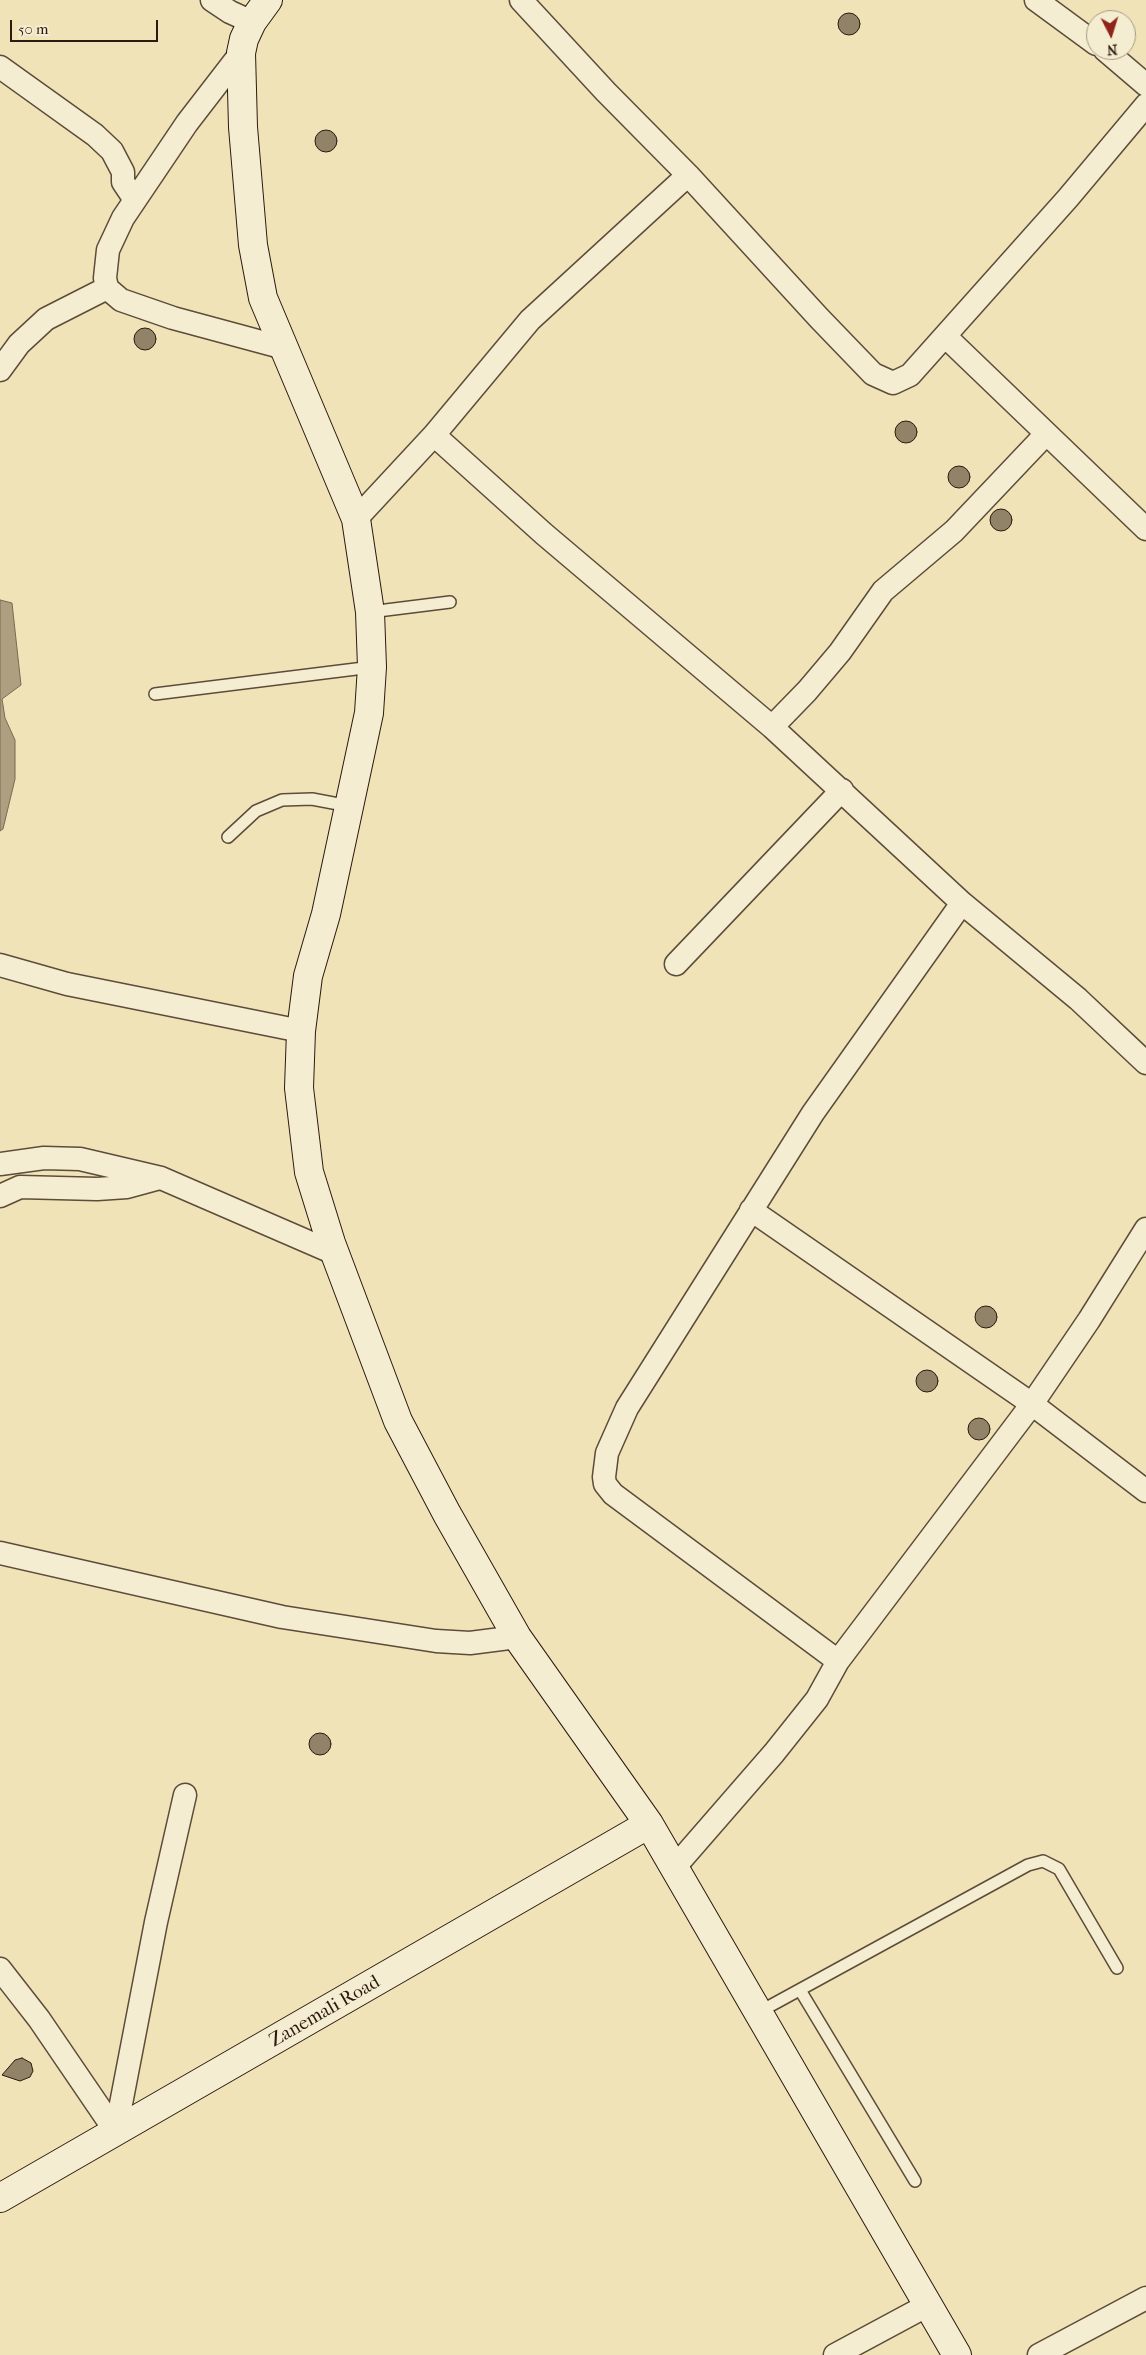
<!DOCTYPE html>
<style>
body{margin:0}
#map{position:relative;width:1146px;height:2355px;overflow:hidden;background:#f0e3b8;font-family:"IM FELL French Canon",serif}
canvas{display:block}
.north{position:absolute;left:1086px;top:10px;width:50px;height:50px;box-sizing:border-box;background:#f5edd1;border:1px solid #a49983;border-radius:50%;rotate:175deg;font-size:14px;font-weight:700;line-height:20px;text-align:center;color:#2b1a0f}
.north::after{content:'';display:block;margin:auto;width:18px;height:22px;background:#8f2418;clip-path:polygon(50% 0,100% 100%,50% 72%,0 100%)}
.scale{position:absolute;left:10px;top:20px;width:148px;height:22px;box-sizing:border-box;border:2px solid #2b1a0f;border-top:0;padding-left:6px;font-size:15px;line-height:18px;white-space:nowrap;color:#2b1a0f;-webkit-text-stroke:4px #f5edd1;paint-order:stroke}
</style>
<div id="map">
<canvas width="1146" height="2355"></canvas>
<div class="north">N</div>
<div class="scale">50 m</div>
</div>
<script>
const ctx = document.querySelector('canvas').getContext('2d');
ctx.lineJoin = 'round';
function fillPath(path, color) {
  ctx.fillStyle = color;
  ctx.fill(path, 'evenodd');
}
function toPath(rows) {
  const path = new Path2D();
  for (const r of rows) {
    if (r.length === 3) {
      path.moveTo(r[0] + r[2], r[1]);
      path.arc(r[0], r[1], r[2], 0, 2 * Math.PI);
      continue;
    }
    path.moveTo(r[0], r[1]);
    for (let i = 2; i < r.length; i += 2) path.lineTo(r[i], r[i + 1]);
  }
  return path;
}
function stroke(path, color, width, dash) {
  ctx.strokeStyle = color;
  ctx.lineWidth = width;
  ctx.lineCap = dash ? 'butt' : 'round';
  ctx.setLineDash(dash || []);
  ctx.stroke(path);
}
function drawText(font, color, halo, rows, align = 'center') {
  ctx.font = font + ' "IM FELL French Canon",serif';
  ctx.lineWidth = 4;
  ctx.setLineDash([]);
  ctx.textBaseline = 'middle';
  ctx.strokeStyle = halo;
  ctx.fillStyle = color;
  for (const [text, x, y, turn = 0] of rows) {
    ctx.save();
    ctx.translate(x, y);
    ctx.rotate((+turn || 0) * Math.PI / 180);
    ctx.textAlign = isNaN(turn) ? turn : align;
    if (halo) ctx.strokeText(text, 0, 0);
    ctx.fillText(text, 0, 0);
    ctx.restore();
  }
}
const water = toPath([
 [0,600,12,603,21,685,2,699,5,718,15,740,15,779,3,829,0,831,0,600]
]);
fillPath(water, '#ad9f7f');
stroke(water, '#796a52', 1);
const building = toPath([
 [849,24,11],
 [326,141,11],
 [145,339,11],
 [906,432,11],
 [959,477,11],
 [1001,520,11],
 [986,1317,11],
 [927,1381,11],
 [979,1429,11],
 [320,1744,11],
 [22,2058,31,2063,33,2071,30,2077,20,2081,2,2075,15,2060,22,2058]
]);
fillPath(building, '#918367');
stroke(building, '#2b1a0f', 1);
const lane = toPath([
 [370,612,450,602],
 [155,694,372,667],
 [228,837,256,811,282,800,312,799,349,806],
 [800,1990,915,2181],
 [759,2012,1028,1865,1043,1861,1059,1869,1117,1968]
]);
const street = toPath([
 [212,0,230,12,252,22],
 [521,0,606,92,688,175,819,318,873,374,893,383,910,375,1068,198,1146,105],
 [1036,0,1096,44],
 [1105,50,1146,85],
 [241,53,187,123,123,218,108,250,105,278,107,288,121,300,173,318,284,348],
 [0,67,95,135,112,151,123,172,123,182,135,200],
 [945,336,1146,529],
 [0,370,19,344,46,319,107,288],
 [434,435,544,534,772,727,962,903,1078,999,1146,1063],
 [356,519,434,435,530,320,688,175],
 [772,727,807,691,840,652,883,591,954,531,1046,434],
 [676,964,842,790],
 [0,965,67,984,301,1031],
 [0,1164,44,1158,80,1159,161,1178,334,1253],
 [0,1196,20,1187,97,1189,127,1187,160,1178],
 [751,1210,1032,1404,1146,1491],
 [0,1553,282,1617,436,1641,470,1643,517,1637],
 [838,1661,613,1494,605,1484,604,1477,607,1453,627,1408,813,1113,962,903],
 [674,1868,774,1753,817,1699,838,1661,1032,1404,1089,1320,1146,1229],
 [0,1969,39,2019,116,2132],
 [109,2120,120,2109,156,1922,185,1795],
 [835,2355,928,2305],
 [1039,2355,1146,2298]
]);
const secondary = toPath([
 [268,0,252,22,244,39,241,53,243,127,253,245,263,298,356,519,370,612,372,667,369,713,326,914,308,976,301,1031,299,1088,309,1172,331,1243,398,1421,447,1514,517,1637,649,1824,957,2355],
 [0,2198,649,1824]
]);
stroke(lane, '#5c4c39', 14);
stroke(street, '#5c4c39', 25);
stroke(secondary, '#2b1a0f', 30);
stroke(lane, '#f5edd1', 11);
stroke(street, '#f5edd1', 22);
stroke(secondary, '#f5edd1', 28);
drawText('19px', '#2b1a0f', '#f5edd1', [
 ["Zanemali Road",325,2012,-30]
]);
</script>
